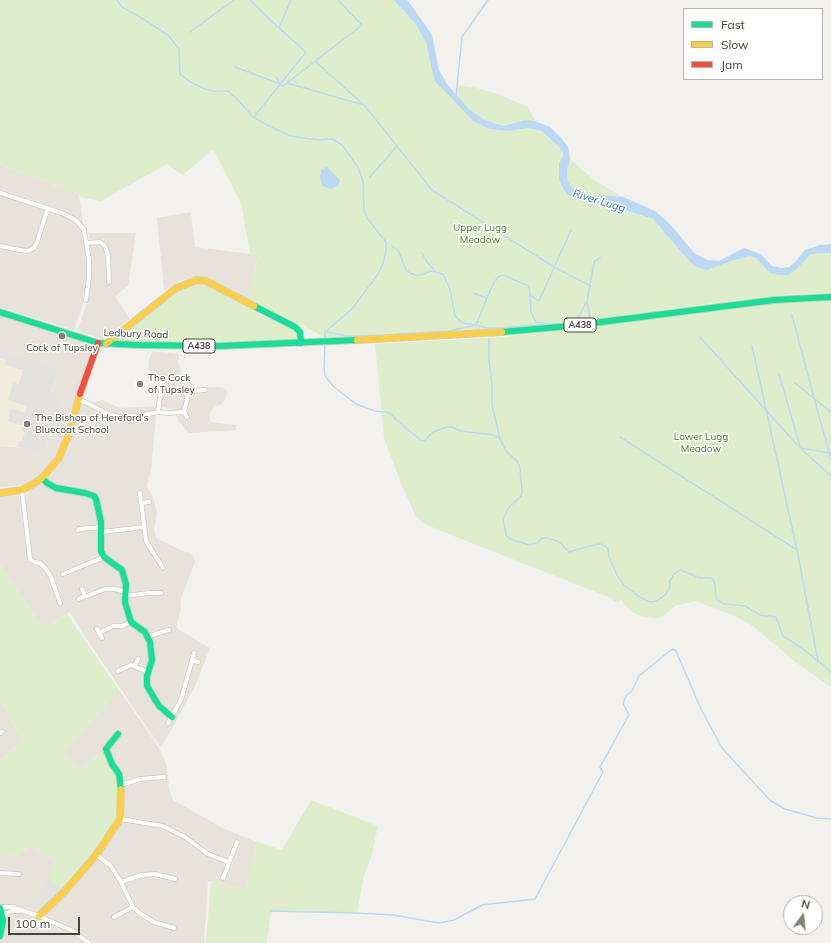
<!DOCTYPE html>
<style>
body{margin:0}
#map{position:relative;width:831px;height:943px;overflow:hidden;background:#f2f1ed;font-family:Mulish,sans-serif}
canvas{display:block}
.legend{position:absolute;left:683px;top:8px;width:140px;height:72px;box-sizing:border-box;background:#fff;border:1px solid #b7b4af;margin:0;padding:5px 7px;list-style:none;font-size:12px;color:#4a4437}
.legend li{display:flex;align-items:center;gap:8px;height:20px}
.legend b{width:20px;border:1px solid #b7b4af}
.north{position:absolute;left:783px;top:895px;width:40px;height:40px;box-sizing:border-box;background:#fff;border:1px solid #b7b4af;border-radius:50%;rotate:15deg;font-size:11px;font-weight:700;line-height:16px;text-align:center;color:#4a4437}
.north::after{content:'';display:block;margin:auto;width:14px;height:18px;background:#858177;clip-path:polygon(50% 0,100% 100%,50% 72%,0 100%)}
.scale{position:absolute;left:8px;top:917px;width:72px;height:18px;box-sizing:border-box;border:2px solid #4a4437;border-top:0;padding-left:5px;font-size:12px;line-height:14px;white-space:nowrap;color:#4a4437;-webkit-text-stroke:3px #fff;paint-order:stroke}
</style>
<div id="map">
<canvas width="831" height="943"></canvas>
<ul class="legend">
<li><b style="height:5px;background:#16e098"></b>Fast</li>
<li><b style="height:5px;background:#ffcf43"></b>Slow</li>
<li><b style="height:5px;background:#f24e42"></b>Jam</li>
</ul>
<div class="north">N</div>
<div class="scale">100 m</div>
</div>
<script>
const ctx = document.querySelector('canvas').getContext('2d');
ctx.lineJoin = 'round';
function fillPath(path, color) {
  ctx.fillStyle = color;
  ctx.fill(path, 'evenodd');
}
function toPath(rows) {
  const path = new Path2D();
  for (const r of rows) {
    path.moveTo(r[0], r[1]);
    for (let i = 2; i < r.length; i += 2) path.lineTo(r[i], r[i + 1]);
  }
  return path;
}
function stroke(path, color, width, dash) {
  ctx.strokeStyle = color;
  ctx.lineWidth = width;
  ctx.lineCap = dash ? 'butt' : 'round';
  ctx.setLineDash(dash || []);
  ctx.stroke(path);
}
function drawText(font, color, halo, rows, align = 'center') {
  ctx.font = font + ' Mulish,sans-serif';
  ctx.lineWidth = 3;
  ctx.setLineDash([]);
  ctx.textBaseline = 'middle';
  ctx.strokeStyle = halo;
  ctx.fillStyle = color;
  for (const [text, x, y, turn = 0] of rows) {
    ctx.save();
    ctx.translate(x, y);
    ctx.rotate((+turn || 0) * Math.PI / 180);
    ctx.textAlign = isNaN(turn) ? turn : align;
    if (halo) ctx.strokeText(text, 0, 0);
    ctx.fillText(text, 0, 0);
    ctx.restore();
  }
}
fillPath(toPath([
 [0,165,79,194,87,256,87,278,84,300,74,330,0,307],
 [191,212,195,247,250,254,259,253,247,298,207,279,184,279,164,290,157,218],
 [89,233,136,233,128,286,115,296,130,319,109,336,103,339,77,331,88,301,91,263],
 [0,316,93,345,67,432,61,447,53,462,42,475,23,485,0,487,0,446,26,448,43,453,64,399,51,393,61,367,0,350],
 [153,351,179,354,178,362,181,371,191,388,220,387,225,388,227,391,226,399,221,404,212,409,209,418,210,422,236,425,236,430,189,433,178,420,172,409,157,406,151,470,147,486,153,497,157,513,154,529,156,538,183,551,190,553,194,557,195,562,181,598,181,610,176,628,210,648,195,686,165,741,160,746,90,644,70,612,43,628,0,565,0,497,25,495,61,461,69,447,81,406,102,400,120,408,157,406,161,377,154,376,149,372,149,359],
 [119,690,159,748,167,766,169,789,173,800,223,828,257,842,246,889,208,881,204,943,0,943,0,855,15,856,31,846,55,863,65,891,106,749,80,769,63,753],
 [0,700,22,740,0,761]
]), '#e7e3da');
fillPath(toPath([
 [0,350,61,367,51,392,64,399,43,453,26,448,0,446]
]), '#f0eddf');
fillPath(toPath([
 [0,0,394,0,414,22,426,42,432,71,473,121,489,129,508,131,528,128,542,131,557,145,563,152,563,157,559,163,559,180,586,201,606,204,653,219,689,261,697,267,750,256,756,258,764,267,795,271,811,254,831,253,831,293,791,294,756,298,680,307,585,321,521,328,373,336,325,337,247,298,259,254,250,254,241,203,213,149,183,175,167,164,101,201,80,197,79,194,0,165],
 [457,85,473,87,498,94,528,107,535,121,525,120,503,126,485,120,469,109,456,94],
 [570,159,597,182,623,197,602,195,591,196,575,191,568,182,567,171],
 [198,283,207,285,252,310,293,329,299,333,297,340,204,342,114,341,175,292,186,286],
 [831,300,831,687,798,664,753,626,735,616,695,601,675,606,665,615,659,618,652,618,641,616,632,612,621,600,620,602,614,601,611,598,441,531,423,523,416,517,401,483,384,438,375,344,503,337,579,328,677,315,772,303],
 [0,565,43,628,67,614,119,690,64,753,80,769,106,749,119,774,120,819,65,891,48,878,55,863,31,846,15,856,0,855,0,761,22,740,0,700],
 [311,800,378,826,372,854,364,876,357,913,271,911,267,943,206,943,211,881,246,889,257,842,282,850]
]), '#deeecc');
fillPath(toPath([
 [0,350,61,367,51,392,64,399,43,453,18,447,19,441,22,441,25,432,22,431,23,426,8,421,11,408,25,413,27,406,8,400,13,383,19,384,23,370,5,365,6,360,0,358],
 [48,878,65,891,52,903,39,894]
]), '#e4e2de');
fillPath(toPath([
 [394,0,407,0,416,12,432,35,439,70,447,84,469,109,485,120,503,126,525,120,535,121,550,127,562,139,568,147,570,159,567,171,568,182,575,191,591,196,602,195,623,197,655,211,671,225,694,253,707,260,719,261,744,248,761,254,772,266,781,268,789,267,795,262,805,250,820,245,831,244,831,253,811,254,795,271,788,275,779,275,770,273,756,258,750,256,734,260,707,270,697,267,689,261,653,219,606,204,586,201,567,195,559,180,559,163,563,157,563,152,557,145,542,131,528,128,508,131,489,129,473,121,435,81,432,71,426,42,414,22],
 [327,167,340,180,338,186,330,189,323,186,320,178,321,170]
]), '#bbd9f2');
stroke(toPath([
 [117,0,122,7,135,14,168,35,179,49,180,74,189,81,205,89,213,91,228,91,237,99,253,117,271,127,290,136,318,140,332,139,342,145,358,167,363,182,364,210,367,218,386,242,386,250,383,263,378,274,352,309,325,332,325,338],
 [250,0,279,28,306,52,254,117],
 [279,28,291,0],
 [190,32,234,0],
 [315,61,365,106,432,190,554,267,591,286],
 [235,67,280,84],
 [276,77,280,84,283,86,362,25,338,0],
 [287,83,364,105],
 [456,96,462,37,488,0],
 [370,177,397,146],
 [392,246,398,250,406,270,410,273,415,275,422,275,430,271,443,274,450,289,455,316,461,322,468,324,476,325,492,286,498,277,503,275,529,286,530,295],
 [422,253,427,262,435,271],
 [473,293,486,298],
 [587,301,590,319],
 [792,315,814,398,829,452],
 [577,320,587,301,594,262,600,257],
 [544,323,536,322,531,313,530,295,539,301,571,230],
 [327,332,347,336,387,335,449,331,476,325,488,328,500,328,548,324],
 [699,336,800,448,831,453],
 [489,338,489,362,492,382,492,405,500,439],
 [325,344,324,368,325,376,333,386,356,404,375,411,386,412,391,414,396,420,422,441,425,440,433,432,447,427,452,427,461,431,494,435,500,439,506,451,518,462,520,468,522,493,521,496,509,507,503,519,506,535,510,539,529,545,537,543,542,538,548,538,560,542,569,552,589,546,600,544,605,546,608,549,609,557,618,577,624,585,638,596,650,602,657,601,665,595,670,587,670,581,674,574,680,570,701,578,711,578,714,581,715,585,716,599,723,604,745,606,760,615,776,617,783,636,802,648,831,672],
 [752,346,797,550,818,661],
 [779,374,800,446],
 [795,383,831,412],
 [620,437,797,550],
 [801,449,831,476],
 [829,453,831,460],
 [271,911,357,913,393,915,439,923,454,920,482,905,535,899,603,772,600,767,629,715,623,703,626,696,632,691,639,676,667,653,673,649,676,651,701,709,722,748,755,784,771,801,785,809,817,818,831,819]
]), '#bbd9f2', 1.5);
const street = toPath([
 [0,193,62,213,76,220,84,230,89,259,89,278,86,300],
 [87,243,100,242,105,246,108,256,109,282],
 [0,246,20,250,28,251,34,248,37,242,48,208],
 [187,396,188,392,192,391,205,390],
 [83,401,106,413,118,417,140,416,158,412,163,376],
 [158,412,170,413,184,412,187,400,187,396,184,391],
 [184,412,187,417],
 [22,490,30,559,34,562,40,563,46,569,51,577,60,603],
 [140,493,146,541,163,568],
 [141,503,149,502],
 [78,530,79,529,101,527],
 [102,532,144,527],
 [63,574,104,557],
 [82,589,85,596],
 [125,595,134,595,148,593,161,593],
 [79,599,105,589,114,589,125,592],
 [97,629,102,638],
 [99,633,113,626,122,626,131,622],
 [149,636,169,630],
 [192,660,198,662],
 [135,665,138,659],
 [118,671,131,665,148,672],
 [168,723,181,700,194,653],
 [0,733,2,732],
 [121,785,140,779,164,777],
 [120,819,163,826,185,837,208,854,228,862],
 [96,855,110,865,121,882,133,907,141,914,154,922,174,928],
 [0,873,19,874],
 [223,878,237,842],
 [121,882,142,875,155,874,175,879],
 [0,907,12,907,39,916,73,931,89,943],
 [3,915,12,911,20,911],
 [114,917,133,907]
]);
const fast = toPath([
 [254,306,295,327,300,332,301,343],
 [0,312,98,343,138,345,220,346,357,340],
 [502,332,570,326,774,300,831,297],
 [42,478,47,483,56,488,85,493,94,496,96,499,101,522,101,551,104,557,122,570,126,584,125,602,131,622,145,632,150,642,152,660,147,676,147,686,159,706,172,717],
 [118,734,106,749,112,764,119,774,121,789],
 [0,908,3,921,0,936]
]);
const slow = toPath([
 [357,340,502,332],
 [106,344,176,288,197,280,206,281,254,306],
 [0,493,22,490,33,484,42,478,59,458,69,434,80,394],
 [39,916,65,891,96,855,120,819,121,789]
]);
const jam = toPath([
 [80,394,98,343]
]);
stroke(street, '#ceccc7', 5.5);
stroke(fast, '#d2cfc3', 8);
stroke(slow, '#d2cfc3', 8);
stroke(jam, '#d2cfc3', 8);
stroke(street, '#fdfdfc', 4);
stroke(fast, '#16e098', 6);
stroke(slow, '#ffcf43', 6);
stroke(jam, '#f24e42', 6);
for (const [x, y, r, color] of [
 [62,336,4,"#858177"],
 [140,384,4,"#858177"],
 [27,424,4,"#858177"]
]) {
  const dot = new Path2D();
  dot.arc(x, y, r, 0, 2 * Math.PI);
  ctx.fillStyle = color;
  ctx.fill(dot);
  stroke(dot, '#fff', 1.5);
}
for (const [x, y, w] of [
 [580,325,32],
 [199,346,32]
]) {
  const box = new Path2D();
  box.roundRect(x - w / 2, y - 7, w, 14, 3);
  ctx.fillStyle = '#fff';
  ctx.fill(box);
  stroke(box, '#4a4437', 1);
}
drawText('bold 9px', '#4a4437', null, [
 ["A438",580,325],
 ["A438",199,346]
]);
drawText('10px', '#438026', '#fff', [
 ["Upper Lugg",480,228],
 ["Meadow",480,240],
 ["Lower Lugg",701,437],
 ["Meadow",701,449]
]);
drawText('10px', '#4a4437', '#fff', [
 ["Ledbury Road",136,334,2]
]);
drawText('10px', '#4a4437', '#fff', [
 ["Cock of Tupsley",62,348,"center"],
 ["The Cock",148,378],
 ["of Tupsley",148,390],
 ["The Bishop of Hereford's",35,418],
 ["Bluecoat School",35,430]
], 'left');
drawText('italic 11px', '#2a76bc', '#fff', [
 ["River Lugg",599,201,17]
]);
</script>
